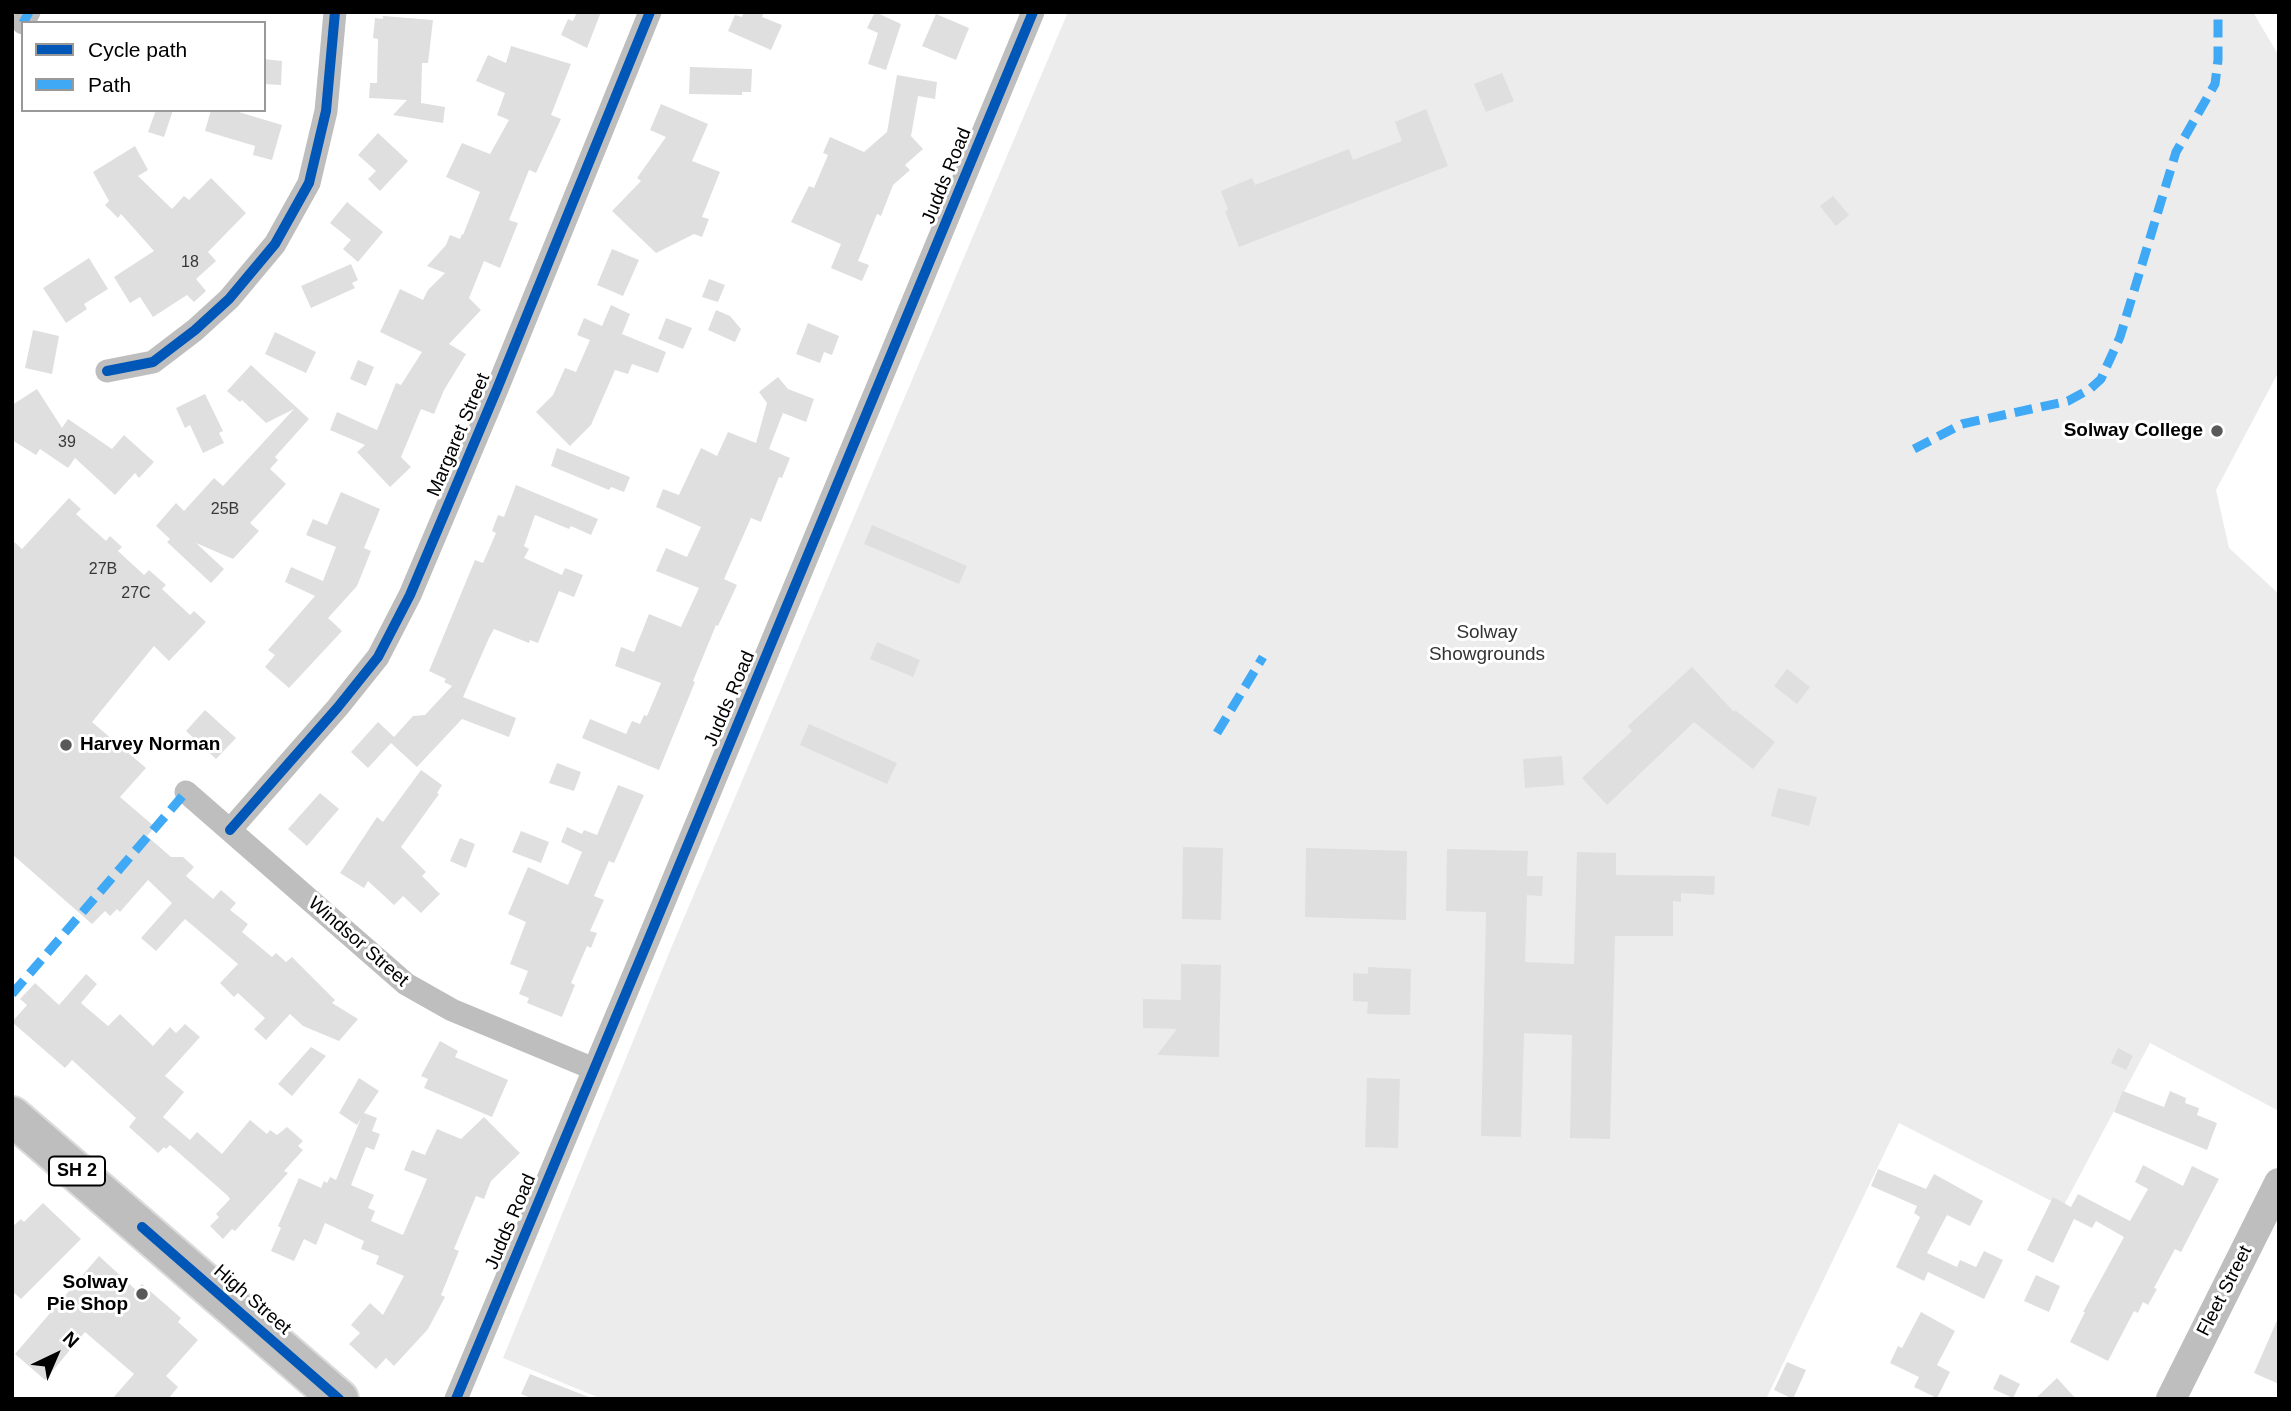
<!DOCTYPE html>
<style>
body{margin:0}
#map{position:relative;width:2291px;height:1411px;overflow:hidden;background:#fff;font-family:Helvetica,sans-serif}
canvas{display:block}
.frame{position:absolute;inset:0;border:14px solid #000;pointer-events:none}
.legend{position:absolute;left:21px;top:21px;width:245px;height:91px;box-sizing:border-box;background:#fff;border:2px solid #999;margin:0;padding:9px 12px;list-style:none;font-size:21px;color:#000}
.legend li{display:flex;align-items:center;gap:14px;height:35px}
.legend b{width:35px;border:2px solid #999}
.north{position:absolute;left:21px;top:1320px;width:70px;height:70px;-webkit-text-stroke:5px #fff;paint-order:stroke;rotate:44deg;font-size:19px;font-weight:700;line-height:28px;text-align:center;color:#000}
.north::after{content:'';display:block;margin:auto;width:24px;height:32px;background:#000;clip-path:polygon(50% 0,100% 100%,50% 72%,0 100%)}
</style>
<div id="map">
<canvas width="2291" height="1411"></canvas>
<div class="frame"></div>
<ul class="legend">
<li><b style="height:9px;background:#0057b8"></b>Cycle path</li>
<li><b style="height:9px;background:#3fa9f5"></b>Path</li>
</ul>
<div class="north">N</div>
</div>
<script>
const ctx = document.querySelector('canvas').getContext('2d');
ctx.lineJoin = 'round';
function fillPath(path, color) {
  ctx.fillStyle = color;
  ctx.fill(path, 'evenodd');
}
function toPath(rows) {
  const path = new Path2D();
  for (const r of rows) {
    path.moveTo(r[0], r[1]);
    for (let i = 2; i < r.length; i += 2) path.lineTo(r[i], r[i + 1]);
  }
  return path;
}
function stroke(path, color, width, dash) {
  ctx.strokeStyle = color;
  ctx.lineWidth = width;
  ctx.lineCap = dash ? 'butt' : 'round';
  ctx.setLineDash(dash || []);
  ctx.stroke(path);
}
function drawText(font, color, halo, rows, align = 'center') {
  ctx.font = font + ' Helvetica,sans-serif';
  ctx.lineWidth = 6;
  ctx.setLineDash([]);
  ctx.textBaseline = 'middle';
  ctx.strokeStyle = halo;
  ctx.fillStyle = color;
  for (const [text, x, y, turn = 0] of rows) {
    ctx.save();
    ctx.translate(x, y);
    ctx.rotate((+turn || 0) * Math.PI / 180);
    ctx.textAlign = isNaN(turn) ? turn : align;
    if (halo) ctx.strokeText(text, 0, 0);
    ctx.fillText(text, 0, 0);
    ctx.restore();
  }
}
fillPath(toPath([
 [1068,12,2253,12,2279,56,2279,371,2216,490,2229,548,2279,594,2279,1111,2150,1043,2063,1207,1899,1123,1766,1399,602,1399,503,1358,672,946]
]), '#ececec');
fillPath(toPath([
 [577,12,601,12,587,48,561,35,568,19,573,21],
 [744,12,764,12,762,17,782,25,771,50,728,31,735,15,742,17],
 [875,12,901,24,886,70,868,64,878,33,867,28],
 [936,14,969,28,956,60,922,46],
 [383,16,433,20,428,63,422,63,421,103,445,107,443,123,393,115,407,100,369,98,370,83,377,83,378,39,373,38,375,18,383,19],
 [511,46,571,64,551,115,561,119,536,173,529,170,509,220,518,223,500,268,484,261,469,298,481,310,449,344,466,354,444,390,434,414,421,409,401,457,411,467,390,487,357,452,365,445,330,430,337,412,377,430,396,383,401,385,422,352,380,332,400,289,423,300,428,290,445,273,427,266,446,245,450,235,460,239,462,234,463,235,480,192,446,177,462,143,490,154,509,120,497,115,505,93,476,81,488,55,506,63],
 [264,59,282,61,281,85,264,84],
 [690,67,752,69,751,92,742,92,742,95,689,94],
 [1502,73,1514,101,1486,112,1474,84],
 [897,75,937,82,935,99,918,96,911,136,923,149,905,165,910,170,893,185,881,216,877,214,858,261,869,265,862,281,831,268,841,244,791,222,809,186,814,188,828,155,823,153,830,137,864,152,887,132],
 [661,104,708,124,692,161,720,172,702,217,709,219,702,237,694,234,656,253,612,211,641,181,637,178,666,137,650,130],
 [1426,109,1448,166,1239,247,1225,211,1228,210,1221,191,1252,178,1255,185,1349,149,1353,160,1402,141,1395,122],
 [156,110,173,110,164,137,148,132],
 [211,110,232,110,282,125,272,160,253,155,255,146,205,131],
 [378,133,408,161,380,191,368,179,376,171,358,155],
 [135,146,148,170,138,176,172,209,184,196,189,200,211,178,246,213,208,252,216,261,196,279,206,291,194,302,187,295,153,317,140,297,130,303,114,277,154,251,121,214,118,218,105,205,109,201,93,172],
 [1833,196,1849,215,1836,226,1820,206],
 [347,202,383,232,358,262,343,249,351,240,330,223],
 [612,249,639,260,623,296,597,285],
 [89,258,108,289,84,304,87,309,66,323,43,288],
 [351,264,358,280,352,283,355,288,311,308,301,286],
 [709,279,725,285,718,302,702,297],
 [611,305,630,314,622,334,666,352,658,373,632,364,628,374,615,370,591,425,570,446,536,412,553,395,565,368,576,372,590,340,577,335,584,318,602,326],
 [716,310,730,316,741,329,735,342,708,330],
 [666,318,692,328,683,349,658,339],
 [808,323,839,336,832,355,824,352,820,363,796,354],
 [33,330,59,336,52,374,25,368],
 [275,332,316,352,306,373,265,354],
 [358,360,374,367,366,386,350,379],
 [251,365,309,419,275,457,278,460,270,469,286,484,250,523,259,531,233,559,196,543,224,569,211,583,167,542,170,539,156,526,176,503,184,511,214,478,223,486,294,409,266,423,242,400,240,402,227,391],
 [778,377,788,389,814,399,806,422,783,413,769,449,790,458,782,478,779,477,761,522,751,518,724,579,737,585,718,626,716,625,693,681,695,682,659,770,582,738,590,719,626,734,632,721,640,724,644,715,647,716,661,683,615,666,621,647,634,652,649,614,681,627,699,588,656,571,666,548,687,557,701,527,656,507,663,489,679,495,701,448,717,456,728,432,756,443,767,403,759,392],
 [37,389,62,428,68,419,112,449,124,435,154,462,139,478,135,473,115,495,75,458,68,468,40,449,36,455,12,440,12,405],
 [205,394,223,431,219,433,224,443,203,453,190,425,185,428,176,408],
 [557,448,630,477,624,492,611,487,609,490,551,466],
 [516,485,598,519,591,535,571,526,569,529,535,515,524,546,529,549,524,558,562,575,565,568,583,575,574,597,559,591,538,643,530,640,529,643,494,629,489,638,463,697,516,718,509,737,462,719,417,767,391,743,368,768,351,752,378,722,394,737,413,716,425,715,452,686,444,682,446,679,429,671,475,560,483,563,496,533,492,531,498,515,504,517],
 [341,492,380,509,364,548,371,551,357,586,328,618,342,631,289,688,265,667,275,655,268,650,315,596,285,582,291,567,323,581,336,547,306,535,313,519,327,525],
 [69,498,81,509,76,514,106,541,110,536,122,547,118,551,144,575,149,570,166,585,162,589,190,615,194,611,206,622,169,661,154,646,92,722,146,768,120,797,155,827,147,836,171,857,183,857,194,867,186,876,213,899,221,890,236,903,230,910,248,924,242,932,272,957,276,953,286,962,292,957,335,1000,332,1003,358,1019,339,1041,303,1026,290,1014,266,1040,254,1029,265,1018,238,993,234,997,220,983,238,964,185,919,156,951,141,938,172,903,148,880,120,912,117,909,110,916,105,911,92,924,12,854,12,540,22,549],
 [872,525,967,566,959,584,864,544],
 [877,642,920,660,913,677,870,659],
 [1692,667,1734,712,1735,710,1775,742,1753,769,1694,722,1607,805,1582,778,1632,731,1628,726],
 [1787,669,1810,687,1797,704,1774,686],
 [205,710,236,738,216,759,186,731],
 [809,724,897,763,887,784,800,745],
 [1562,756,1564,785,1525,788,1523,759],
 [557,763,581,772,574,791,549,783],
 [421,770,442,785,437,793,439,794,401,847,426,872,422,876,440,894,421,913,403,896,394,905,368,881,364,888,340,873,377,817,383,822],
 [618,785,644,795,614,863,609,861,594,896,604,900,590,931,597,933,591,948,587,946,571,983,575,985,562,1017,527,1003,529,998,519,994,528,971,510,964,526,922,508,914,528,867,568,885,582,852,561,842,567,827,582,834,584,830,597,835],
 [1778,788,1817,797,1809,826,1771,816],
 [320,793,339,809,307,846,288,829],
 [521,831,549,842,541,863,512,852],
 [460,838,475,844,466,868,450,861],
 [1183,847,1223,848,1221,920,1182,919],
 [1306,848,1407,851,1406,920,1305,917],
 [1447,849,1528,851,1527,876,1543,876,1542,896,1527,895,1525,962,1574,964,1577,852,1616,853,1616,875,1715,876,1714,895,1681,893,1681,902,1673,901,1673,936,1615,936,1610,1139,1570,1138,1572,1035,1524,1033,1521,1137,1481,1136,1486,912,1446,911],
 [1181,964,1221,965,1219,1057,1157,1055,1177,1029,1143,1028,1143,999,1181,1000],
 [1368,967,1411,969,1410,1015,1367,1014,1368,1002,1353,1001,1353,973,1368,974],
 [86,974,97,984,81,1003,108,1026,120,1014,153,1046,170,1027,176,1033,185,1024,200,1037,165,1076,184,1092,163,1117,190,1140,197,1132,222,1154,250,1120,267,1134,270,1130,277,1135,287,1127,303,1141,298,1146,303,1150,284,1171,288,1173,235,1231,232,1229,223,1239,210,1226,219,1217,216,1214,230,1199,228,1196,170,1145,166,1149,164,1147,158,1153,129,1127,136,1118,72,1060,65,1068,12,1022,27,1005,20,999,35,983,59,1005],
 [440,1041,458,1051,455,1057,508,1080,492,1117,424,1088,428,1079,421,1076],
 [311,1047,326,1056,292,1096,278,1084],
 [2118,1048,2133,1056,2126,1070,2111,1063],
 [359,1078,379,1091,364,1113,377,1118,372,1131,380,1134,374,1150,366,1147,351,1185,374,1195,368,1208,375,1211,371,1221,403,1235,427,1179,404,1170,412,1150,425,1155,437,1129,461,1139,484,1117,520,1153,491,1181,484,1199,476,1196,454,1249,459,1251,441,1295,445,1297,428,1329,394,1366,386,1358,376,1369,349,1344,360,1333,351,1325,370,1303,383,1315,404,1276,376,1264,379,1256,361,1249,364,1241,325,1223,316,1245,304,1239,294,1261,271,1251,281,1228,278,1226,299,1178,321,1188,324,1181,327,1183,330,1177,336,1180,361,1118,357,1125,339,1113],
 [1367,1078,1400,1079,1398,1148,1365,1147],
 [2123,1091,2164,1107,2170,1091,2186,1098,2185,1103,2199,1108,2197,1115,2217,1123,2207,1150,2114,1112],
 [2143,1165,2183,1186,2192,1166,2219,1179,2181,1252,2175,1249,2154,1288,2157,1289,2148,1305,2143,1302,2138,1313,2134,1311,2108,1361,2070,1342,2085,1312,2083,1312,2124,1237,2096,1221,2092,1228,2074,1219,2053,1263,2027,1250,2053,1197,2071,1207,2078,1194,2130,1221,2148,1189,2135,1182],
 [1878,1169,1926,1189,1934,1174,1983,1201,1970,1226,1947,1215,1927,1253,1957,1267,1960,1260,1976,1267,1984,1251,2003,1260,1984,1299,1928,1272,1924,1281,1896,1267,1920,1217,1914,1213,1917,1206,1871,1186],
 [43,1203,81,1239,21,1299,12,1291,12,1227,21,1219,24,1222],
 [99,1256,136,1290,142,1284,181,1318,178,1322,198,1340,166,1376,178,1387,168,1399,112,1399,134,1374,85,1332,45,1380,15,1354],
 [2036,1275,2060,1286,2049,1312,2024,1301],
 [1921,1312,1955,1331,1937,1365,1950,1372,1937,1398,1914,1387,1919,1377,1890,1363,1898,1346,1902,1348],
 [2279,1316,2279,1384,2254,1373],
 [1787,1362,1806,1370,1793,1399,1774,1390],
 [530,1374,591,1398,591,1399,533,1399,521,1394],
 [2000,1374,2020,1384,2013,1398,1993,1389],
 [2057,1378,2076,1399,2035,1399]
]), '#dfdfdf');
const trunk = toPath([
 [12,1116,339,1399]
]);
stroke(trunk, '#dbdbdb', 42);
stroke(toPath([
 [23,23,29,12],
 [107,371,153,362,195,330,229,299,275,244,309,183,326,111,335,12],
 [186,792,406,984,452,1010,594,1069],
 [230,830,338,707,378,657,410,595,497,389,650,12],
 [456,1399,647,943,1033,12]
]), '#bebebe', 23);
stroke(toPath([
 [2171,1399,2279,1183]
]), '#bebebe', 30);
stroke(trunk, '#bebebe', 38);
stroke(toPath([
 [23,23,29,12],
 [1914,449,1962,424,2068,401,2090,389,2101,379,2120,337,2176,152,2215,84,2218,60,2218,12],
 [1217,733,1263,657],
 [12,994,186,792]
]), '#3fa9f5', 9, [18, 9]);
stroke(toPath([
 [107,371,153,362,195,330,229,299,275,244,309,183,326,111,335,12],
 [230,830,338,707,378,657,410,595,497,389,650,12],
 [142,1227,339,1399],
 [456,1399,647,943,1033,12]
]), '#0057b8', 10);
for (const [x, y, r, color] of [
 [2217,431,7,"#595959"],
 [66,745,7,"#595959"],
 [142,1294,7,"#595959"]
]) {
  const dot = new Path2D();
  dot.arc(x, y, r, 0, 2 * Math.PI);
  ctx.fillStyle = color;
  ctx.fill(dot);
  stroke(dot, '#fff', 2.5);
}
drawText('16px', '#383838', null, [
 ["18",190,263],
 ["39",67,443],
 ["25B",225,510],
 ["27B",103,570],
 ["27C",136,594]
]);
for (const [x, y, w] of [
 [77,1171,56]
]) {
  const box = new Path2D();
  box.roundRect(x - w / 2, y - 14.5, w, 29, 5);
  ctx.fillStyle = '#fff';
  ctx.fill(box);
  stroke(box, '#000', 2);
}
drawText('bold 18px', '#000', null, [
 ["SH 2",77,1171]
]);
drawText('19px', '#000', '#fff', [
 ["Judds Road",947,176,-68],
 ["Margaret Street",459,435,-67],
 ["Judds Road",730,699,-67],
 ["Windsor Street",358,942,41],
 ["Judds Road",511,1222,-67],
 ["Fleet Street",2225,1291,-63],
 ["High Street",252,1300,41]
]);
drawText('bold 19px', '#000', '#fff', [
 ["Solway College",2203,431],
 ["Harvey Norman",80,745,"left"],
 ["Solway",128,1283],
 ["Pie Shop",128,1305]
], 'right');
drawText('19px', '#333', '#fff', [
 ["Solway",1487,633],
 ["Showgrounds",1487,655]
]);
</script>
